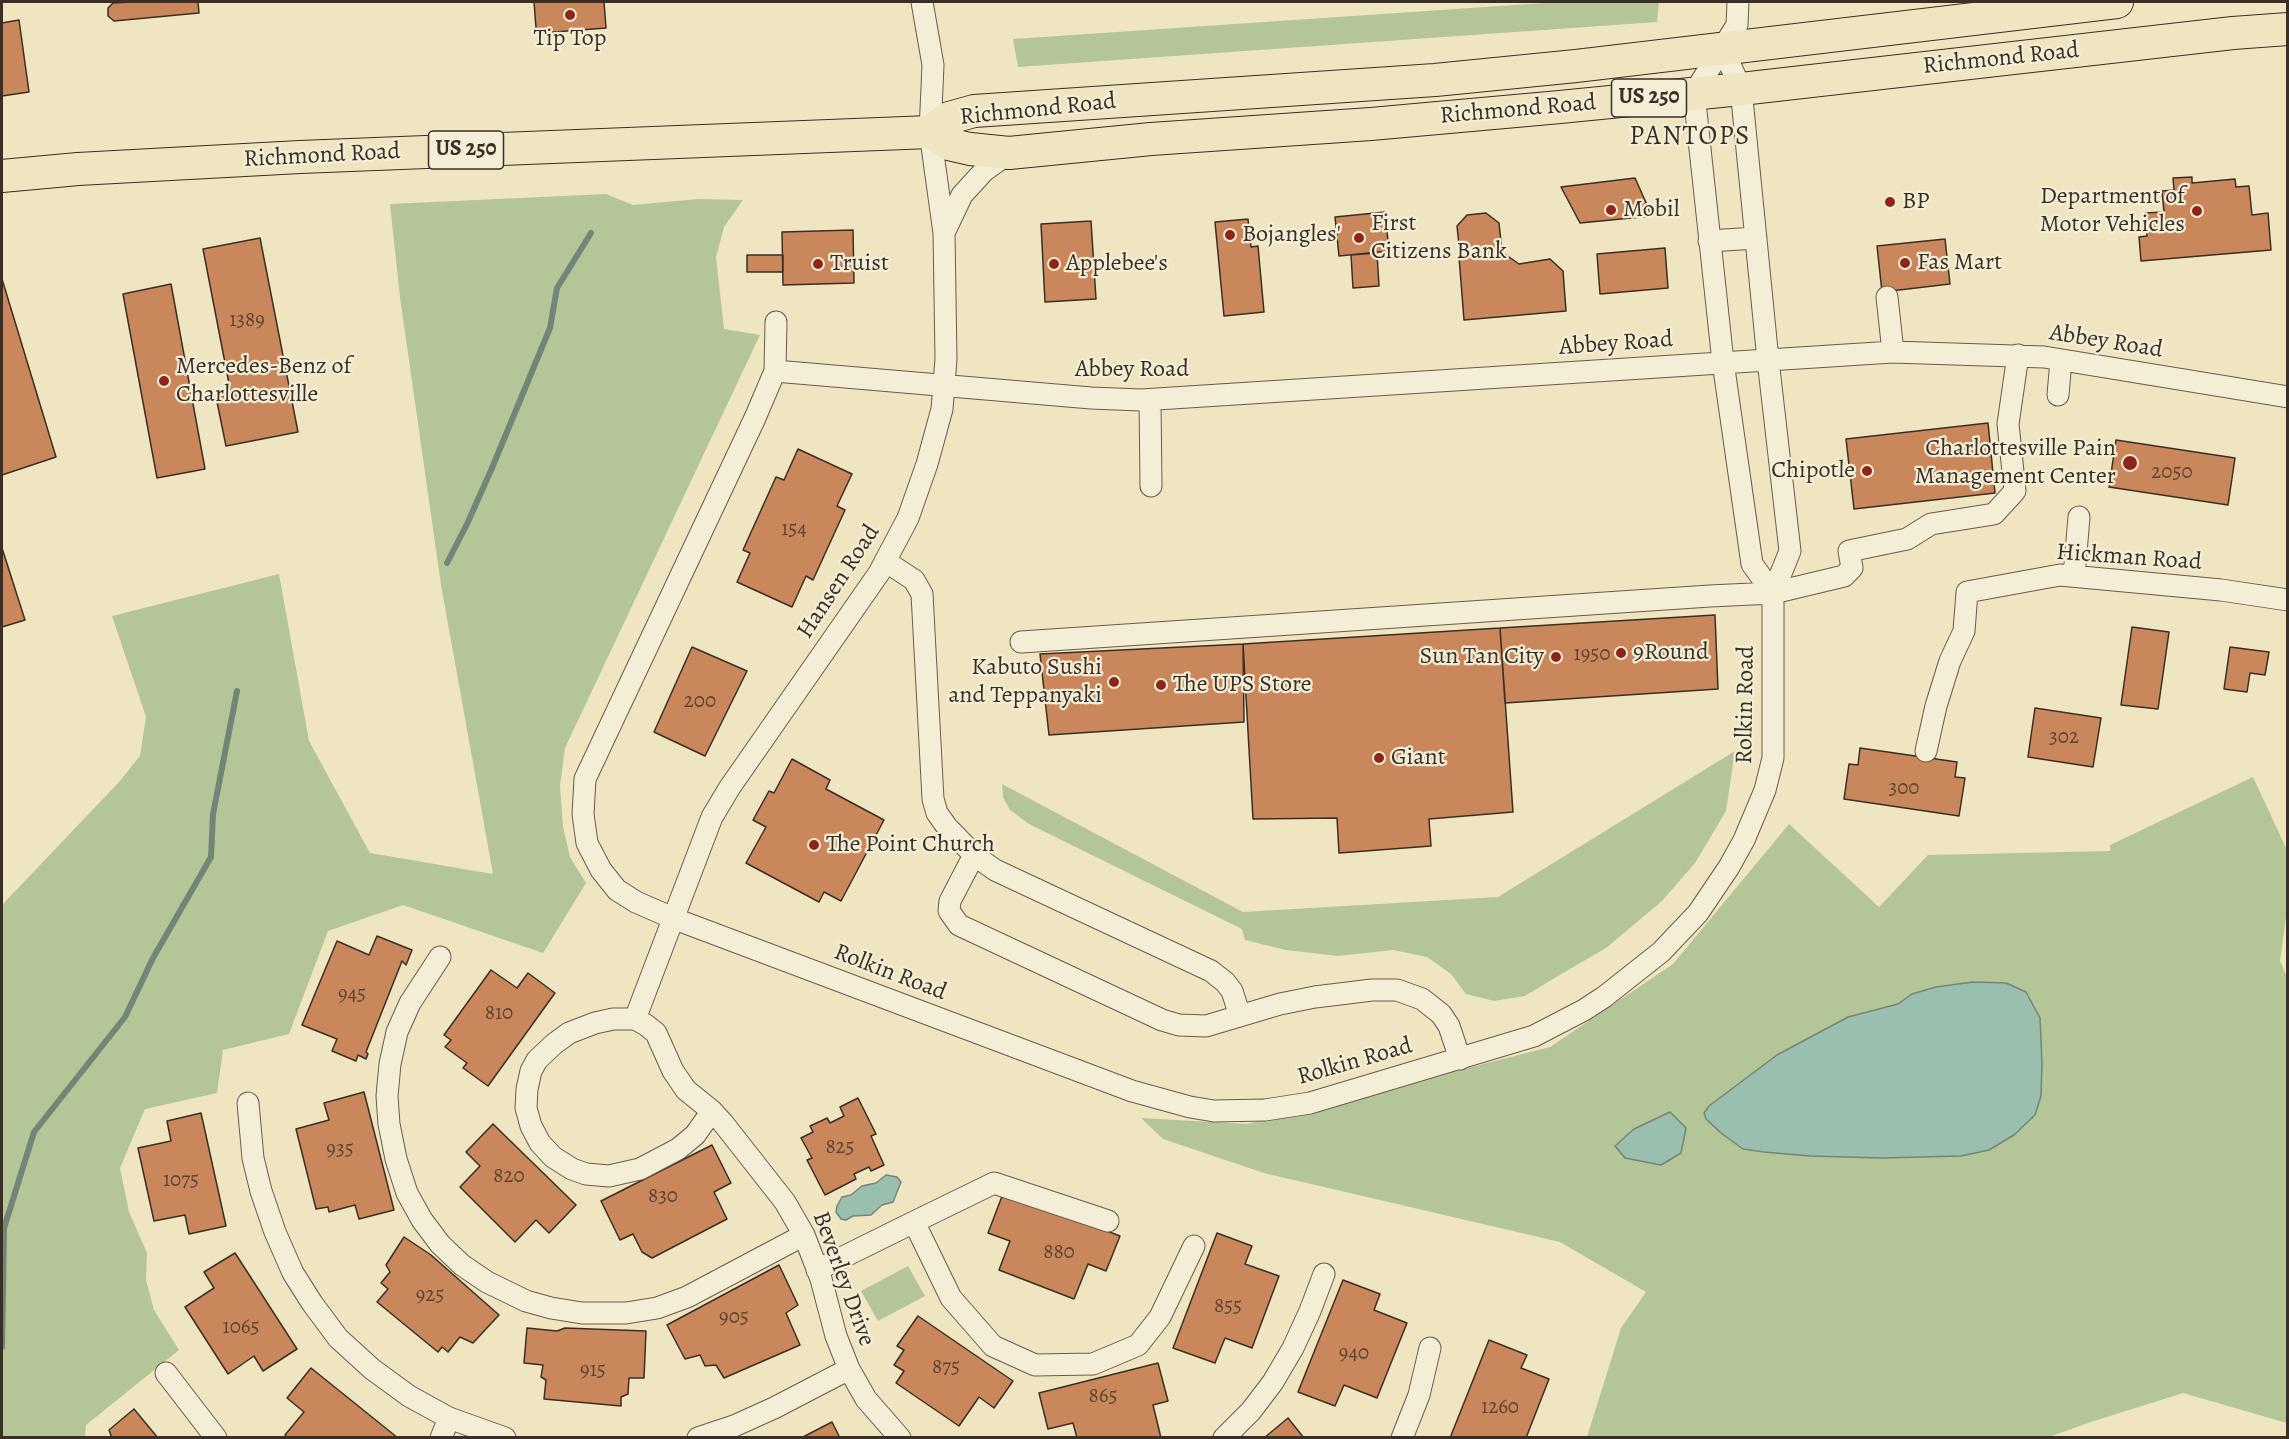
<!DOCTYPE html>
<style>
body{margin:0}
#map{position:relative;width:2289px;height:1439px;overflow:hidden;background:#f0e5c1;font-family:Alegreya,serif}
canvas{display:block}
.frame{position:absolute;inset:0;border:3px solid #392f26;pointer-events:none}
</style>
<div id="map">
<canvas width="2289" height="1439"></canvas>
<div class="frame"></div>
</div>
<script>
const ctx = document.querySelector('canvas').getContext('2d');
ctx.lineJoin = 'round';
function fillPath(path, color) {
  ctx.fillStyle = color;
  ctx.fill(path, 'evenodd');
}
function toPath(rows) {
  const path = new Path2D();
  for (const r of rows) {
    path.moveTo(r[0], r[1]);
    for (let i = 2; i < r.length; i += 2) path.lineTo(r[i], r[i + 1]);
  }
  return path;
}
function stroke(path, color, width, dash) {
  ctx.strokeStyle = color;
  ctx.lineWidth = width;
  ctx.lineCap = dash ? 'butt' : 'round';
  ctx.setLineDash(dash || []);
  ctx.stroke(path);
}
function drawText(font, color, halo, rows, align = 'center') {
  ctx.font = font + ' Alegreya,serif';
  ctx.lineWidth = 4.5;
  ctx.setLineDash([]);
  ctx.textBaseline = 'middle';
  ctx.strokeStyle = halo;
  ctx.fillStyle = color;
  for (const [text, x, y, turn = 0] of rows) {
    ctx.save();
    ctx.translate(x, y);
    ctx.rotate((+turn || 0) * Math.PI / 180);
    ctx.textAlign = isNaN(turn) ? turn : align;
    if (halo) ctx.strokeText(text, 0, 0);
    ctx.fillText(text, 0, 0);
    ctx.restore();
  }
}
fillPath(toPath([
 [1559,2,1659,2,1657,22,1018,67,1013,39],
 [606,194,633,205,699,199,743,200,724,227,716,257,724,329,760,335,565,748,560,786,563,827,570,857,586,883,543,953,403,905,328,931,289,1034,223,1050,217,1093,145,1109,120,1168,129,1212,147,1253,146,1280,154,1310,179,1350,86,1425,85,1437,2,1437,2,905,119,782,140,756,146,717,112,616,279,574,309,741,370,853,493,874,441,585,400,297,390,204],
 [1735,751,1726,811,1695,863,1662,901,1606,948,1558,976,1525,996,1494,1001,1466,994,1451,974,1427,957,1393,950,1338,956,1286,950,1245,940,1242,929,1029,824,1010,810,1003,797,1002,784,1243,912,1498,897],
 [2253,777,2287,850,2287,910,2280,961,2288,979,2287,1423,2183,1393,2091,1422,2049,1437,1587,1437,1621,1328,1646,1292,1560,1242,1264,1173,1163,1139,1141,1118,1247,1124,1550,1047,1673,964,1789,824,1879,907,1928,855,2110,851,2110,845],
 [1973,982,2040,1018,2042,1063,2041,1096,1989,1150,1961,1156,1882,1158,1810,1156,1764,1152,1709,1106,1777,1055,1848,1017,1898,1004,1912,994,1936,987],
 [1670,1112,1686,1128,1681,1153],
 [908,1266,925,1296,878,1321,861,1291]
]), '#b4c697');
const water = toPath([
 [1973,982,2006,983,2026,992,2040,1018,2042,1063,2041,1096,2035,1115,2014,1135,1989,1150,1961,1156,1882,1158,1810,1156,1764,1152,1743,1149,1721,1133,1706,1119,1704,1113,1709,1106,1777,1055,1848,1017,1898,1004,1912,994,1936,987,1973,982],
 [1670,1112,1686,1128,1681,1153,1661,1165,1625,1158,1615,1146,1634,1129,1670,1112],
 [886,1175,897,1177,901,1182,893,1202,882,1205,871,1215,853,1216,846,1220,841,1219,836,1212,837,1206,842,1197,851,1195,862,1186,876,1183,886,1175]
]);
fillPath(water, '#9bbfae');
stroke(water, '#748578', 1.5);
stroke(toPath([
 [447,563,467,524,492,468,550,328,557,288,591,233],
 [2,1347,4,1228,34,1132,125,1017,153,958,211,857,213,814,237,691]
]), '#748578', 6);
const building = toPath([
 [132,2,198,2,199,13,114,21,108,16,108,8,113,3,132,2],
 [534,2,604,2,606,28,542,33,536,28,534,2],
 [19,20,29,92,2,96,2,23,19,20],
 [2192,177,2192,183,2235,179,2236,187,2249,186,2252,215,2268,213,2271,250,2141,261,2139,237,2147,236,2145,213,2164,212,2162,191,2174,190,2173,178,2192,177],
 [1635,178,1652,216,1580,223,1561,187,1635,178],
 [1385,212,1389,251,1339,256,1335,217,1385,212],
 [1486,213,1499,223,1502,252,1519,264,1550,259,1563,271,1566,311,1464,320,1459,257,1469,256,1459,245,1457,226,1467,215,1486,213],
 [1248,219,1251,247,1258,246,1264,312,1224,316,1215,222,1248,219],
 [1091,221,1096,299,1045,302,1041,224,1091,221],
 [853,230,854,283,783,285,782,232,853,230],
 [260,238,298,432,226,446,216,397,231,394,203,249,260,238],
 [1945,239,1950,284,1882,292,1877,246,1945,239],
 [1665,248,1668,288,1600,294,1597,254,1665,248],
 [1377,253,1379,286,1353,288,1351,255,1377,253],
 [747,255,783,255,783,272,747,272,747,255],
 [2,279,56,457,2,475,2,279],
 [171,284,205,469,157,478,123,294,171,284],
 [1988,423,1995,493,1854,509,1846,439,1988,423],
 [2116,440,2235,458,2228,505,2109,487,2116,440],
 [798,449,852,474,837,506,845,510,813,580,806,576,792,607,737,582,750,553,743,550,776,477,784,480,798,449],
 [2,548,25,620,2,627,2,548],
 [1715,615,1718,689,1505,703,1500,628,1715,615],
 [2132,627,2169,632,2158,709,2121,705,2132,627],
 [1500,628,1513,812,1429,819,1431,846,1339,853,1337,818,1253,819,1243,644,1500,628],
 [1243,644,1244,722,1049,735,1040,654,1243,644],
 [692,647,747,671,705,756,654,732,692,647],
 [2230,647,2269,652,2265,675,2250,673,2247,692,2224,689,2230,647],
 [2035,708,2101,718,2093,767,2028,757,2035,708],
 [1860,748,1957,762,1955,777,1965,778,1959,816,1844,799,1849,764,1858,765,1860,748],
 [792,759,830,780,826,789,884,820,841,901,824,892,819,902,746,863,766,827,753,820,769,791,774,793,792,759],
 [377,936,412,950,406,965,402,961,366,1052,368,1054,366,1059,358,1055,356,1061,332,1051,337,1039,302,1025,337,941,369,955,377,936],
 [491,970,517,988,528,973,555,993,488,1086,463,1068,467,1063,445,1047,451,1040,444,1035,491,970],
 [364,1092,394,1210,359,1219,355,1205,329,1212,328,1207,316,1209,296,1129,329,1120,324,1103,364,1092],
 [858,1098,876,1134,871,1136,884,1165,871,1171,869,1167,854,1174,856,1179,825,1195,807,1160,812,1158,801,1138,813,1132,810,1126,821,1121,827,1118,830,1123,844,1116,840,1107,858,1098],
 [201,1113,226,1226,189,1234,185,1215,154,1221,138,1148,171,1141,167,1121,201,1113],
 [493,1124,576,1205,549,1233,536,1220,515,1242,460,1187,480,1166,466,1152,493,1124],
 [712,1145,731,1183,714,1192,727,1219,652,1258,642,1252,633,1234,620,1240,601,1201,712,1145],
 [1004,1191,1120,1236,1106,1271,1088,1264,1074,1299,999,1270,1010,1241,988,1233,1004,1191],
 [1217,1233,1252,1246,1245,1264,1279,1276,1252,1348,1225,1338,1215,1363,1173,1348,1217,1233],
 [404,1237,431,1255,499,1315,473,1343,460,1337,448,1352,442,1347,438,1352,377,1302,388,1289,381,1283,390,1272,386,1265,404,1237],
 [235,1253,297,1349,263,1371,254,1356,228,1374,185,1307,214,1288,204,1272,235,1253],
 [779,1265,798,1305,786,1313,800,1345,724,1378,716,1365,705,1366,700,1355,685,1359,667,1325,779,1265],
 [1343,1280,1380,1294,1374,1310,1407,1323,1377,1398,1344,1385,1335,1406,1298,1392,1343,1280],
 [918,1316,1013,1381,994,1408,979,1397,959,1426,896,1383,904,1371,894,1365,904,1350,897,1346,918,1316],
 [527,1328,557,1331,565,1328,646,1331,644,1378,629,1378,628,1394,621,1397,621,1406,544,1399,546,1380,541,1377,543,1365,524,1363,527,1328],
 [1489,1340,1527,1355,1521,1368,1549,1379,1526,1438,1450,1438,1489,1340],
 [1158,1363,1168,1401,1153,1405,1161,1438,1077,1438,1073,1423,1048,1429,1039,1393,1158,1363],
 [311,1368,398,1438,288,1438,285,1435,304,1412,287,1398,311,1368],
 [134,1409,158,1438,112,1438,109,1430,134,1409],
 [1288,1418,1304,1438,1264,1438,1288,1418],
 [832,1422,840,1438,801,1438,832,1422]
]);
fillPath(building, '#ca875b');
stroke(building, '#392f26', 1.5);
const minor = toPath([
 [1738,2,1737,25,1694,93,1723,362,1752,564,1773,593],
 [944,233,962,195,984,171,1009,153],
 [1709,241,1756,238],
 [1887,297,1893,352],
 [776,322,775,371,755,418,585,779,583,814,587,843,601,870,617,890,636,902,675,919,1132,1091,1190,1107,1214,1111,1265,1110,1310,1103,1534,1036,1584,1010,1604,997,1661,952,1698,913,1729,867,1744,840,1765,790,1773,758,1773,593,1790,551,1768,360,1741,89,1723,49],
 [775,371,1091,398,1141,400,1893,352,2044,357,2288,397],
 [2058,395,2061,360],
 [1150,400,1151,486],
 [885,561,914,580,922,594,933,799,937,813,947,827,974,855,995,870,1211,971,1225,982,1232,991,1240,1016],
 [2074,576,2079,517],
 [1021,642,1710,596,1773,593,1844,576,1852,568,1849,551,1907,539,1931,524,1994,514,2015,491,2008,424,2018,355],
 [1926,751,1936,706,1950,661,1964,631,1967,592,2060,575,2221,590,2288,600],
 [974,855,950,901,949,911,959,925,1162,1020,1179,1025,1206,1026,1280,1004,1315,997,1372,990,1397,990,1422,999,1441,1014,1449,1026,1460,1059],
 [440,957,410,1003,397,1032,390,1064,387,1096,389,1124,396,1159,407,1193,422,1220,440,1244,462,1265,487,1282,526,1301,551,1308,582,1313,626,1313,657,1308,687,1297,804,1235],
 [635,1019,712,817,730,787,879,573,908,518,927,464,942,409,946,359,944,233,930,132,933,65,922,2],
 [248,1103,253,1158,261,1191,275,1232,293,1273,312,1303,338,1338,372,1369,409,1396,449,1418,505,1438],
 [712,1111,695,1135,678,1149,640,1169,609,1176,586,1174,572,1169,553,1157,540,1143,531,1126,526,1108,527,1089,531,1071,537,1060,554,1044,569,1033,595,1023,613,1019,635,1019,646,1025,656,1033,673,1071,686,1090,712,1111,723,1123,785,1202,804,1235,821,1279,836,1336,849,1369,866,1399,900,1438],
 [914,1222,994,1183,1108,1221],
 [817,1270,914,1222,951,1298,993,1346,1035,1365,1093,1364,1138,1345,1160,1317,1194,1246],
 [166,1373,216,1438],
 [441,1438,449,1418],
 [698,1438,734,1426,774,1408,849,1369],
 [1224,1438,1251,1411,1273,1382,1293,1348,1310,1311,1324,1274],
 [1402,1438,1419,1395,1430,1348]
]);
const highway = toPath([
 [930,132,948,144,970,149,1009,153,1151,139,1371,124,1560,107,1741,89,2233,33,2288,29],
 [2,176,78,169,300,157,930,132,949,118,974,111,1435,80,1576,66,2117,2]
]);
stroke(minor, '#675c4d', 23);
stroke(highway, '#392f26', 34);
stroke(minor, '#f5eed7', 21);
stroke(highway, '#f0e5c1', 32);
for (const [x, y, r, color] of [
 [570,15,6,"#8f2418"],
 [1890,202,6,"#8f2418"],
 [1611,210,6,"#8f2418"],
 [2197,211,6,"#8f2418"],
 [1230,235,6,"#8f2418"],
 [1359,238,6,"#8f2418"],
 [1905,263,6,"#8f2418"],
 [818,264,6,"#8f2418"],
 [1054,264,6,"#8f2418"],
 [164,381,6,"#8f2418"],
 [2130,463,8,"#8f2418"],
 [1867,471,6,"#8f2418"],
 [1621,653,6,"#8f2418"],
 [1556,657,6,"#8f2418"],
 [1114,682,6,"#8f2418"],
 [1161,685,6,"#8f2418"],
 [1379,758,6,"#8f2418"],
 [814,845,6,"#8f2418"]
]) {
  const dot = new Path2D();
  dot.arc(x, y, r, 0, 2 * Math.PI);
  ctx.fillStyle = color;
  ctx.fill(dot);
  stroke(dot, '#f5eed7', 2);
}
drawText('21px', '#5d4533', null, [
 ["1389",247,321],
 ["2050",2172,473],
 ["154",794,530],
 ["1950",1592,655],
 ["200",700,702],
 ["302",2064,738],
 ["300",1904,789],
 ["945",352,995],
 ["810",499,1014],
 ["825",840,1148],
 ["935",340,1150],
 ["820",509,1177],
 ["1075",181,1181],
 ["830",663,1197],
 ["880",1059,1253],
 ["925",430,1296],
 ["855",1228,1307],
 ["905",734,1318],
 ["1065",241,1328],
 ["940",1354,1354],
 ["875",946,1368],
 ["915",593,1371],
 ["865",1103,1397],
 ["1260",1500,1408]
]);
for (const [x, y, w] of [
 [1649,98,75],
 [466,150,75]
]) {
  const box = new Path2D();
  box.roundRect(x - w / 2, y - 19, w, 38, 4.5);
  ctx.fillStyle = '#f5eed7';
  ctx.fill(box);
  stroke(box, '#392f26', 1.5);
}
drawText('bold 22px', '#392f26', null, [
 ["US 250",1649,98],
 ["US 250",466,150]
]);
drawText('24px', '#392f26', '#f5eed7', [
 ["Tip Top",570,39,"center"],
 ["Department of",2185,197,"right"],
 ["Motor Vehicles",2185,225,"right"],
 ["BP",1902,202],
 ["Mobil",1623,210],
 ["First",1371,224],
 ["Citizens Bank",1371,252],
 ["Bojangles'",1242,235],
 ["Fas Mart",1917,263],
 ["Truist",830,264],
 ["Applebee's",1066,264],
 ["Mercedes-Benz of",176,367],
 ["Charlottesville",176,395],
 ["Charlottesville Pain",2116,449,"right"],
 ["Management Center",2116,477,"right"],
 ["Chipotle",1855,471,"right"],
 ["9Round",1633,653],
 ["Sun Tan City",1544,657,"right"],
 ["Kabuto Sushi",1102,668,"right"],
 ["and Teppanyaki",1102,696,"right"],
 ["The UPS Store",1173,685],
 ["Giant",1391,758],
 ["The Point Church",826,845]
], 'left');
drawText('24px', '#392f26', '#f5eed7', [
 ["Richmond Road",2001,59,-6],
 ["Richmond Road",1038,110,-6],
 ["Richmond Road",1518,110,-5],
 ["Richmond Road",322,156,-3],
 ["Abbey Road",2106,342,9],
 ["Abbey Road",1616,344,-4],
 ["Abbey Road",1132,370],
 ["Hickman Road",2129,558,4],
 ["Hansen Road",839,582,-57],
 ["Rolkin Road",1746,705,-89],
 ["Rolkin Road",890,973,21],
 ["Rolkin Road",1355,1062,-16],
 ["Beverley Drive",843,1279,70]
]);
ctx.letterSpacing = '1.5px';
drawText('27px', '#392f26', '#f5eed7', [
 ["PANTOPS",1690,137]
]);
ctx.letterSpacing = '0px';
</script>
